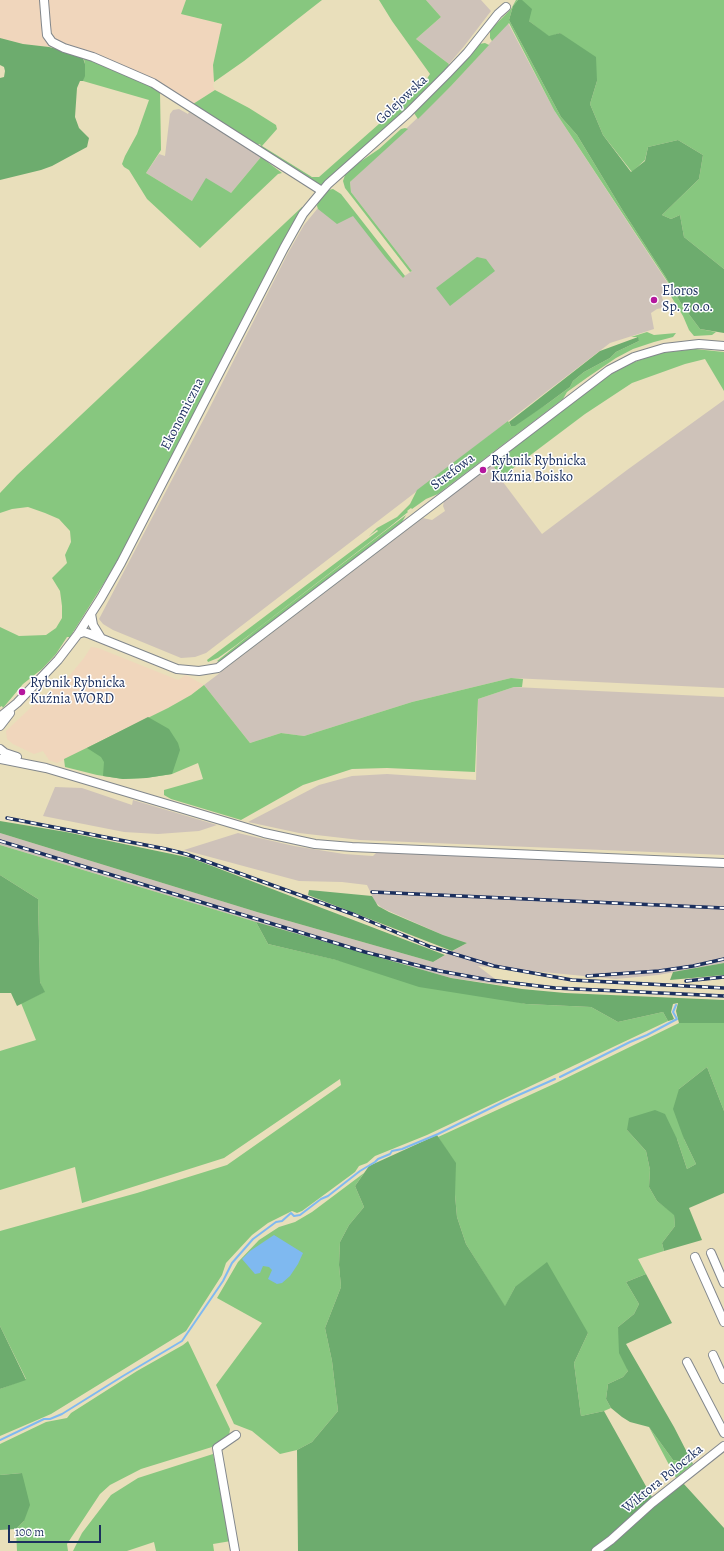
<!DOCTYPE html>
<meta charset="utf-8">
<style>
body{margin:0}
#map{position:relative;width:724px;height:1551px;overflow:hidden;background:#e9dfbb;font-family:Alegreya,serif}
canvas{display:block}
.scale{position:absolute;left:8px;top:1525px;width:93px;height:18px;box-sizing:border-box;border:2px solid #1b2f5e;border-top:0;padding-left:5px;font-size:12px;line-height:14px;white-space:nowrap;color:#1b2f5e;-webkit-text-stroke:3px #fff;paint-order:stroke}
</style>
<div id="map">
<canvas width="724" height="1551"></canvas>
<div class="scale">100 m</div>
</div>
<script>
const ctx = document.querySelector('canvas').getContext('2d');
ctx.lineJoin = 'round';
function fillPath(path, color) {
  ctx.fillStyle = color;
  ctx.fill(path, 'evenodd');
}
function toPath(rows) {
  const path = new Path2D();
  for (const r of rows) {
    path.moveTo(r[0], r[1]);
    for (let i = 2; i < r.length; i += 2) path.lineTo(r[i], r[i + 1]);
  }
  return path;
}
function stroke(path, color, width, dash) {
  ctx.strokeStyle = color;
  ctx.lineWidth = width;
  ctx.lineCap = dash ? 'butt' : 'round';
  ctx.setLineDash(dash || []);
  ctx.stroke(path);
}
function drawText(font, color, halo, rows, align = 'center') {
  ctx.font = font + ' Alegreya,serif';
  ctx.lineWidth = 3;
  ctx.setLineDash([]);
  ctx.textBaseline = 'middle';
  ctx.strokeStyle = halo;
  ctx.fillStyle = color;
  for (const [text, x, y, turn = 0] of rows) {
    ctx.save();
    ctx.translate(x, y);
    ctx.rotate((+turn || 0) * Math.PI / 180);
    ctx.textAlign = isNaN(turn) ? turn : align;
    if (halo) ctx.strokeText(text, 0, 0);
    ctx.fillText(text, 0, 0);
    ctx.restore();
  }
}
fillPath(toPath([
 [0,0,42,0,43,35,49,47,23,44,0,38],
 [48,0,186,0,181,14,222,24,213,65,214,82,213,86,215,90,193,104,63,45,55,39,50,28],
 [91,647,98,648,178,680,186,675,204,685,191,695,168,708,57,763,49,760,43,751,34,754,13,744,7,739,6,731,43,696,65,681,84,658]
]), '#f0d6bc');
fillPath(toPath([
 [426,0,481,0,491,11,465,45,449,64,416,39,441,17],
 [508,23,554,110,673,291,662,297,665,306,662,308,657,309,651,313,654,329,610,343,206,653,195,657,181,658,113,630,103,624,99,619,208,411,288,253,304,225,327,197,341,197,403,277,412,271,351,192,350,182,451,86],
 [179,109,188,114,189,112,261,157,231,193,192,201,146,173,159,154,165,156,170,114,173,110],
 [724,400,724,688,511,678,412,702,304,736,281,733,250,743,204,685,423,518,432,520,445,511,443,506,444,501,492,463,500,478,542,534,627,470],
 [514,687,724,697,724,855,360,840,299,833,248,822,319,785,352,776,387,774,476,780,478,699],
 [55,787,82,788,132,805,133,800,217,825,199,831,158,834,124,832,43,816],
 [0,833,257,912,433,962,467,943,443,935,382,908,375,902,367,885,342,882,299,881,184,850,238,833,294,846,344,854,373,856,377,852,724,867,724,963,658,975,616,979,478,966,503,985,451,978,302,936,0,845]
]), '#cec2b9');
fillPath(toPath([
 [186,0,322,0,244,61,214,82,213,65,222,24,181,14],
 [379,0,426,0,441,17,416,39,449,64,446,70,411,106,322,185,320,186,258,148,261,145,259,144,257,146,193,104,215,90,249,108,276,125,277,129,262,146,312,177,319,177,397,108,424,83,430,74,392,21],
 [516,0,518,0,513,6,509,20,561,117,577,135,623,211,665,276,682,305,700,329,716,332,712,335,694,336,689,330,683,316,669,293,673,290,554,110,509,23,492,41,490,38,490,30,511,9],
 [520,0,724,0,724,269,684,237,680,215,671,219,662,215,699,179,703,155,678,140,648,147,645,160,632,172,603,135,590,104,597,81,560,33,549,37,529,21],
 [485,43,489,45,451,86,418,119,414,113,446,81,479,44],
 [83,55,150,85,160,92,161,150,146,173,192,201,206,178,231,193,261,157,282,173,278,174,200,248,147,199,129,170,124,167,122,164,125,156,137,134,149,100,83,81,85,64],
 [405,128,408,129,350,182,351,192,412,271,410,272,345,188,343,181,345,175,351,168,379,149,401,129],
 [333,189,341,194,405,276,403,278,385,257,353,216,337,224,318,209,317,206,318,201,328,190],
 [302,207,304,207,114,567,70,637,67,637,56,654,42,669,23,684,3,708,2,706,0,707,0,627,19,636,46,635,56,628,62,618,62,606,60,591,52,578,67,563,65,555,71,542,70,531,59,519,45,513,28,507,12,509,0,513,0,493,17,475,64,431],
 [477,257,486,259,495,271,450,306,436,288],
 [647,332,654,335,676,333,673,337,654,342,633,349,616,358,588,377,567,392,563,399,438,494,426,499,412,509,411,508,407,511,408,512,387,529,235,646,218,658,208,662,207,660,378,531,377,530,369,536,377,528,397,517,410,504,417,490,508,421,511,426,547,404,570,387,573,381,584,372,610,358,616,352,639,341,637,337,631,337],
 [695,349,724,352,724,391,705,359,685,364,632,383,585,414,500,478,492,463,606,377,629,364,659,353],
 [406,515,402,522,224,659,219,662,217,661,256,630],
 [511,678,523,679,522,687,514,687,478,699,475,772,387,768,352,769,303,785,241,820,171,799,164,795,164,790,203,779,198,763,172,774,146,778,123,779,97,775,65,767,64,759,168,708,191,695,204,685,250,743,281,733,304,736,412,702],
 [0,845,256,922,268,944,526,1004,591,1007,618,1022,663,1012,668,1021,427,1135,375,1156,367,1163,359,1166,355,1172,302,1211,297,1213,292,1211,268,1223,252,1235,226,1263,222,1275,186,1331,51,1414,0,1436,0,1389,26,1379,0,1326,0,1231,137,1193,227,1165,341,1085,340,1079,224,1158,82,1203,75,1167,0,1190,0,1051,36,1040,21,1003,44,992,40,982,38,899,0,875],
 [686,1022,724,1023,724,1111,707,1067,679,1089,684,1139,696,1164,687,1169,677,1139,627,1130,646,1151,650,1170,649,1187,657,1201,674,1214,675,1226,662,1243,664,1251,638,1259,646,1274,626,1282,639,1304,634,1314,618,1327,628,1371,623,1377,608,1384,606,1399,611,1408,604,1411,581,1416,574,1363,588,1333,515,1287,505,1307,466,1244,457,1217,455,1195,455,1163,438,1137,556,1083,679,1023],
 [364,1173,355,1186,364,1207,349,1225,340,1242,339,1265,341,1287,325,1328,332,1361,338,1411,312,1442,297,1450,280,1454,252,1431,234,1424,216,1385,262,1323,217,1298,238,1262,259,1240,279,1227,295,1222,312,1212],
 [188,1341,230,1429,229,1436,212,1447,141,1469,110,1485,100,1494,67,1544,68,1551,17,1551,16,1529,24,1521,22,1473,0,1475,0,1444,46,1422,67,1418,71,1413,137,1371,183,1345],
 [649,1427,673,1460,693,1464,676,1478],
 [213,1454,231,1541,213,1544,214,1551,156,1551,154,1542,127,1551,73,1551,82,1533,111,1495,138,1478]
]), '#87c77f');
fillPath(toPath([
 [518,0,522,0,532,9,529,21,549,36,560,33,596,57,597,81,590,104,603,135,631,172,645,161,648,147,678,140,703,155,699,179,662,215,671,219,680,215,684,237,724,269,724,333,700,329,682,305,665,276,623,211,577,135,561,117,509,20,513,6],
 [0,38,23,44,49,47,65,51,83,58,85,64,85,76,83,81,80,81,77,88,75,117,79,128,89,138,87,147,52,166,41,170,0,180,0,78,4,77,5,71,4,67,0,65],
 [638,337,639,341,616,352,610,358,584,372,573,381,570,387,547,404,515,426,511,426,509,422,600,351],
 [148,717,169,729,178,743,180,750,172,774,146,778,123,779,103,776,104,762,101,757,87,748],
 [0,821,66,832,191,858,445,955,433,962,257,912,0,833],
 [0,875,38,899,40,982,45,992,17,1006,11,993,0,993],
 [309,890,372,896,378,906,389,912,443,935,467,943,452,951,308,895],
 [256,922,451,978,522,989,565,993,724,1000,724,1023,679,1023,676,1011,678,1003,673,1004,671,1012,674,1019,672,1020,668,1021,663,1012,618,1022,591,1007,526,1004,419,987,336,960,268,944],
 [724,963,724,975,670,980,673,972],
 [707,1067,724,1111,724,1193,689,1208,702,1240,664,1251,662,1243,675,1226,674,1215,657,1201,649,1187,650,1170,646,1151,627,1130,629,1118,655,1110,665,1114,677,1139,687,1169,696,1164,684,1139,673,1109,679,1089],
 [437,1135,456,1163,455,1195,457,1217,466,1244,505,1306,515,1287,547,1262,588,1333,574,1363,581,1416,604,1411,652,1497,633,1514,638,1520,683,1483,724,1528,724,1551,298,1551,297,1450,312,1442,338,1411,332,1361,325,1328,341,1287,339,1265,340,1242,349,1225,364,1207,355,1186,369,1166],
 [646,1274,672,1323,626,1344,674,1427,693,1464,673,1460,649,1427,630,1422,622,1417,611,1408,606,1399,608,1384,623,1377,628,1371,619,1353,618,1327,634,1314,639,1304,626,1282],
 [0,1326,26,1380,0,1389],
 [22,1473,30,1505,24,1521,16,1529,0,1530,0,1475]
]), '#6dac6e');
fillPath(toPath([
 [274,1235,303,1253,298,1264,290,1276,282,1283,277,1284,268,1279,272,1270,269,1267,263,1266,260,1273,255,1274,242,1259,250,1251]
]), '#7fb9f0');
stroke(toPath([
 [560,1077,630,1042,647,1035,677,1019,673,1012,676,1005],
 [0,1440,44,1419,50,1419,62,1414,123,1376,182,1341,223,1281,232,1263,253,1239,276,1222,282,1221,291,1213,294,1216,300,1215,321,1199,328,1196,360,1171,375,1162,378,1159,390,1154,392,1151,402,1149,438,1134,505,1101,555,1079]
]), '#7fb9f0', 2);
const minor = toPath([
 [44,0,46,25,47,35,52,42,64,48,93,57,153,83,322,191],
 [91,614,93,625,101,638],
 [78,634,84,632,90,634,177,669,199,671,218,668,609,370,634,357,664,348,699,344,724,346],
 [0,717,17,703,58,660,78,634,101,598,121,563,284,248,303,214,328,184,408,113,447,74,467,53,498,14,506,7],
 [0,726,10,713],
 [0,749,5,753,17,757],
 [0,759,46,768,264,833,315,844,352,847,724,863],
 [711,1253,724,1283],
 [695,1257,724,1322],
 [713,1355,724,1379],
 [687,1362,724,1433],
 [235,1551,217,1448,236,1435],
 [596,1551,611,1540,652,1503,724,1446]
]);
stroke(minor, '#82878c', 10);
stroke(minor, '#fff', 8);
const rail = toPath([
 [7,818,166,849,186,854,355,915,431,947,494,966,572,980,724,988],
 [0,841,365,952,440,971,489,980,555,988,724,996],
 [372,892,724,908],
 [587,976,659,971,693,966,724,959],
 [686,981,724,977]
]);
stroke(rail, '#1b2f5e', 3.5);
stroke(rail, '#fff', 2, [6]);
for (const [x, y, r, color] of [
 [654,300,4,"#b5179e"],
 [483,470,4,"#b5179e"],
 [22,692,4,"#b5179e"]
]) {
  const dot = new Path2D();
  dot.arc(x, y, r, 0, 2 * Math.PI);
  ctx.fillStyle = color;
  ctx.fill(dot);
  stroke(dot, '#fff', 1.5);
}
drawText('14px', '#1b2f5e', '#fff', [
 ["Golejowska",402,100,-43],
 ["Ekonomiczna",183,414,-63],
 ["Strefowa",453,472,-37],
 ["Wiktora Poloczka",663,1479,-39]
]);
drawText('14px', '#1b2f5e', '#fff', [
 ["Eloros",662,292],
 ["Sp. z o.o.",662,308],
 ["Rybnik Rybnicka",491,462],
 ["Kuźnia Boisko",491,478],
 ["Rybnik Rybnicka",30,684],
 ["Kuźnia WORD",30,700]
], 'left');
</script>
